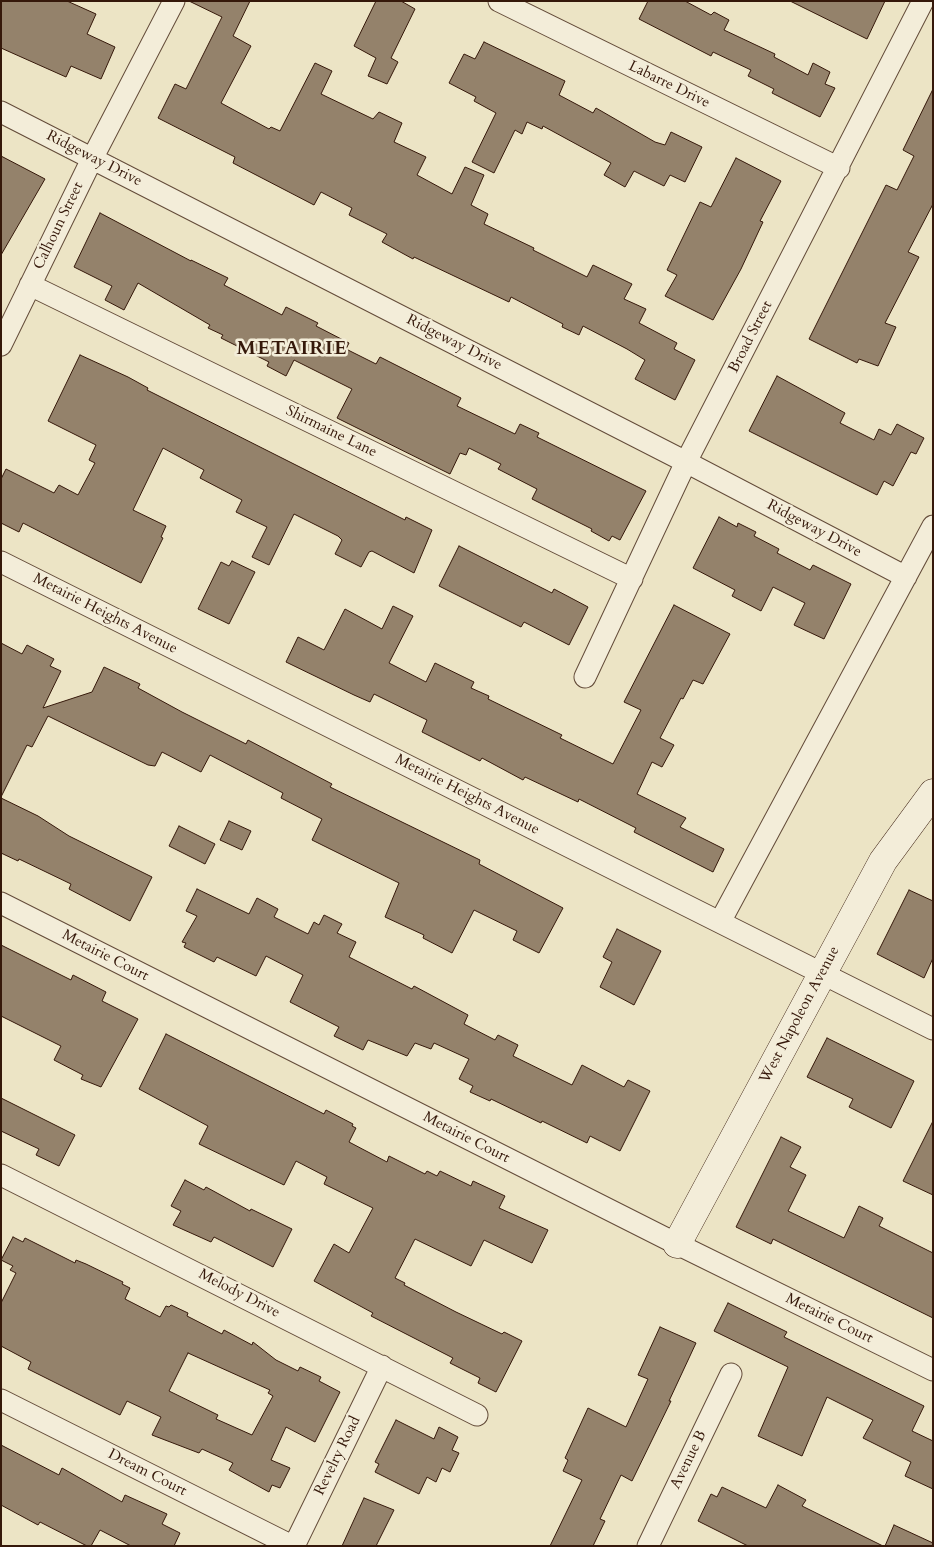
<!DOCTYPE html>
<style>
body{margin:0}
#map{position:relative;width:934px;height:1547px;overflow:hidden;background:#ece4c5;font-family:Cardo,serif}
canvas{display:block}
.frame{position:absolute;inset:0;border:2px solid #35180a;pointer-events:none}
</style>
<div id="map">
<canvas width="934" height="1547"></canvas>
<div class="frame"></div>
</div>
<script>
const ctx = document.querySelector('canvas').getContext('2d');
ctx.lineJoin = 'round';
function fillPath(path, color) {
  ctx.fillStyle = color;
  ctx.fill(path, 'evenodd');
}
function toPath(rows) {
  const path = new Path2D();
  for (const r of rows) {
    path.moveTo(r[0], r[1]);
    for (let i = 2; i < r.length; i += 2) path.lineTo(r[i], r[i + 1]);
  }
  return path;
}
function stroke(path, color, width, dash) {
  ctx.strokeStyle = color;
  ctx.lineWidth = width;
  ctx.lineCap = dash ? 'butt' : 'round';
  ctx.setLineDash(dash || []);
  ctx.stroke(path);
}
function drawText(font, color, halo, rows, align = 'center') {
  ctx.font = font + ' Cardo,serif';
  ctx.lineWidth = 5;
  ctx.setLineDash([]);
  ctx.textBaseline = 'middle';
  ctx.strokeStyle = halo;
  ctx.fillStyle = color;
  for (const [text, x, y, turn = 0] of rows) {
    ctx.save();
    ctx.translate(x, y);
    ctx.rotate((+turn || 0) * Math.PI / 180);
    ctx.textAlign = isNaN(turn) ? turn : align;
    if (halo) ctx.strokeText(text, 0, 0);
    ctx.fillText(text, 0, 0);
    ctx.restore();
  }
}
const building = toPath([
 [1,1,67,1,96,14,87,34,115,47,101,79,71,66,66,77,1,48,1,1],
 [189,1,250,1,233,36,251,46,221,103,269,129,271,127,280,131,315,63,332,71,321,94,373,119,379,112,402,123,394,142,426,157,417,175,452,194,465,167,484,175,471,205,488,214,484,224,534,248,533,250,587,277,593,265,632,284,624,299,646,309,639,323,677,343,674,349,695,360,675,400,635,379,645,360,627,349,583,326,579,335,562,327,563,324,511,297,509,302,414,257,413,259,382,242,387,234,349,215,352,208,321,192,314,205,233,163,235,157,158,118,175,84,186,89,222,17,189,1],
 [376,1,401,1,415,9,391,58,398,62,387,84,368,76,376,58,354,46,376,1],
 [648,1,685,1,711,15,714,12,729,20,724,30,775,54,774,57,808,75,813,63,830,72,825,84,835,88,820,117,772,93,774,89,748,76,751,70,713,52,711,56,639,19,648,1],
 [790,1,885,1,867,39,790,1],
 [484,42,565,81,559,95,593,113,596,108,655,142,665,145,671,132,702,147,685,182,670,175,664,186,634,171,625,187,604,175,611,163,543,126,542,129,527,122,522,134,515,130,494,173,472,162,496,113,474,101,476,97,449,83,464,54,475,59,484,42],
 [933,89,933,204,908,252,919,257,885,323,896,327,878,366,859,359,857,363,809,339,886,185,897,190,914,156,903,150,933,89],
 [1,156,45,179,1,255,1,156],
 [736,158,781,181,760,221,763,222,741,269,713,320,665,296,677,275,667,270,700,202,711,207,736,158],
 [100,213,191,261,191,260,228,278,224,285,282,315,286,307,318,323,316,326,349,343,346,349,376,364,380,357,461,398,457,406,515,434,520,424,539,433,537,437,646,491,620,540,612,536,609,541,591,531,592,529,532,499,537,489,498,469,501,464,469,448,466,455,460,453,450,474,337,418,352,389,294,360,286,376,267,366,269,362,221,338,223,335,208,328,210,325,138,283,124,310,105,300,112,286,74,267,100,213],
 [80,355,128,377,148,388,147,390,405,520,406,517,432,530,414,573,372,551,369,552,361,567,335,554,342,540,338,536,294,514,269,565,252,557,267,527,236,512,242,500,200,478,204,470,163,448,133,510,166,526,161,537,163,538,141,583,23,523,19,532,1,523,1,479,6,469,54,493,59,485,78,495,95,463,89,460,96,445,48,421,80,355],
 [777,376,845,413,840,423,874,440,879,429,891,435,897,424,924,438,916,454,911,452,893,486,884,481,877,495,749,431,777,376],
 [719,517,737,527,738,523,756,532,754,536,779,549,777,553,810,570,813,565,851,584,824,639,794,625,805,603,773,587,761,611,732,596,735,590,693,568,719,517],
 [459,546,552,593,554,589,588,607,569,645,524,622,521,627,439,586,459,546],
 [232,561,255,572,229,624,198,609,221,562,229,566,232,561],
 [674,605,730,634,703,684,693,680,683,699,681,698,660,738,674,745,662,767,652,762,637,794,686,818,680,827,724,849,713,872,634,832,636,828,579,799,578,802,525,777,523,780,482,758,480,761,422,732,427,720,374,694,370,702,354,695,286,662,298,637,324,650,345,609,382,629,393,606,413,616,389,663,426,682,435,663,474,682,471,688,489,696,488,699,562,735,560,738,613,764,641,710,624,702,674,605],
 [1,643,22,654,27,645,54,659,50,666,61,671,43,708,92,692,104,667,140,684,138,688,182,712,246,744,248,740,332,784,330,787,480,860,479,864,563,908,539,953,513,940,517,931,474,910,452,953,423,938,424,935,385,917,399,883,312,840,322,819,281,798,283,793,210,755,201,772,162,752,155,766,148,765,48,716,32,747,27,745,1,797,1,643],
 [1,798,38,816,69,836,152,877,130,921,69,889,71,884,19,859,18,861,1,853,1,798],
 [229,821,251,831,242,850,220,840,229,821],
 [179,826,215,844,205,864,169,846,179,826],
 [197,889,249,914,257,898,278,909,274,917,308,934,314,922,319,925,324,915,342,924,337,933,356,942,349,957,412,989,414,986,468,1015,464,1024,495,1040,498,1035,518,1045,513,1056,572,1085,582,1065,624,1087,628,1080,650,1091,620,1151,590,1136,587,1143,542,1121,541,1123,491,1099,490,1101,470,1092,473,1086,459,1079,469,1059,434,1043,431,1049,415,1043,407,1056,368,1040,363,1050,334,1036,339,1027,290,1002,303,975,266,956,256,976,217,957,214,962,184,947,186,943,182,942,197,916,186,911,197,889],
 [909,890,933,901,933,958,924,978,877,954,909,890],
 [617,929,661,951,634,1005,600,987,612,962,603,957,617,929],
 [1,945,71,980,73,975,106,992,102,1001,138,1019,101,1087,81,1079,83,1075,54,1060,61,1046,1,1016,1,945],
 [166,1034,324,1114,326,1110,353,1124,352,1126,356,1128,349,1142,387,1162,389,1156,425,1174,427,1171,437,1176,440,1171,471,1186,473,1181,505,1196,499,1208,548,1230,532,1263,484,1240,471,1266,415,1239,395,1278,405,1283,404,1285,456,1312,502,1334,504,1332,522,1341,496,1392,478,1383,480,1378,450,1363,453,1358,371,1316,373,1313,314,1281,334,1244,349,1253,373,1208,324,1184,327,1177,296,1161,284,1185,199,1144,208,1126,139,1089,166,1034],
 [827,1038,914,1081,891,1128,849,1107,853,1099,807,1077,827,1038],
 [1,1098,75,1135,59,1166,36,1155,39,1149,1,1131,1,1098],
 [933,1121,933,1195,903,1181,933,1121],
 [781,1137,801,1147,790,1167,806,1175,788,1211,844,1238,859,1206,883,1218,879,1226,933,1253,933,1318,773,1239,771,1244,736,1227,781,1137],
 [185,1180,204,1190,206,1187,250,1211,251,1209,292,1229,273,1267,214,1237,211,1242,173,1225,181,1211,171,1206,185,1180],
 [13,1237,23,1242,25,1238,75,1263,76,1260,86,1264,123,1282,122,1284,130,1288,125,1299,160,1317,166,1306,169,1307,171,1305,188,1313,187,1316,222,1334,224,1330,252,1345,253,1342,276,1360,298,1371,300,1367,321,1377,319,1381,340,1392,315,1442,286,1427,271,1460,290,1468,280,1488,272,1485,269,1492,229,1470,233,1463,202,1449,199,1453,152,1435,161,1417,127,1401,120,1415,28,1369,31,1362,1,1346,1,1303,16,1273,10,1270,13,1266,1,1260,13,1237],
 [188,1353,270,1390,268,1393,273,1396,252,1435,216,1419,218,1415,169,1391,188,1353],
 [728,1303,787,1332,784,1337,924,1406,912,1431,933,1441,933,1489,905,1476,911,1462,863,1438,873,1420,827,1397,802,1456,758,1436,788,1367,714,1331,728,1303],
 [660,1327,696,1343,669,1401,671,1401,632,1481,621,1475,600,1519,605,1521,593,1546,550,1546,582,1480,563,1471,568,1460,565,1458,588,1408,626,1427,648,1379,638,1375,660,1327],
 [396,1420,434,1439,439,1427,458,1437,452,1450,459,1453,450,1472,442,1468,436,1482,427,1477,419,1494,375,1472,379,1464,375,1462,396,1420],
 [1,1445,59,1475,62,1468,122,1502,125,1495,167,1514,162,1524,180,1533,174,1546,131,1546,100,1530,91,1546,87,1546,40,1522,38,1525,1,1505,1,1445],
 [778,1485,806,1500,802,1506,883,1546,748,1546,698,1521,711,1494,717,1497,722,1487,766,1508,778,1485],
 [364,1498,394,1510,376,1546,342,1546,364,1498],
 [894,1525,933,1543,933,1546,885,1546,894,1525]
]);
fillPath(building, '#94826b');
stroke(building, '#35180a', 1);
const street = toPath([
 [499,1,839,168],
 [1,112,686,462,906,577],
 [30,285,632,579],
 [1,345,92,159,174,1],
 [1,562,933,1029],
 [585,677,686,462,923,1],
 [1,903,677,1244,933,1370],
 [720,922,933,526],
 [1,1175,477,1415],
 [1,1400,292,1546],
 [294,1546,382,1366],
 [648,1546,731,1374]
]);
const secondary = toPath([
 [677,1244,883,861,933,793]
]);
stroke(street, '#634b39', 23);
stroke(secondary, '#35180a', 29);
stroke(street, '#f3edd9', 21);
stroke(secondary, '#f3edd9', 28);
drawText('15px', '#35180a', '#f3edd9', [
 ["Labarre Drive",669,85,26],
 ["Ridgeway Drive",94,159,27],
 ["Calhoun Street",59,226,-64],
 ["Broad Street",751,337,-63],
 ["Ridgeway Drive",454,343,27],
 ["Shirmaine Lane",331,432,26],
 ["Ridgeway Drive",814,529,28],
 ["Metairie Heights Avenue",105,614,27],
 ["Metairie Heights Avenue",467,795,27],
 ["Metairie Court",105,956,27],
 ["West Napoleon Avenue",800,1015,-62],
 ["Metairie Court",466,1138,27],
 ["Melody Drive",239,1294,27],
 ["Metairie Court",829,1319,26],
 ["Revelry Road",338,1456,-64],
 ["Avenue B",689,1460,-64],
 ["Dream Court",147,1473,27]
]);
ctx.letterSpacing = '1px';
drawText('bold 20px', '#35180a', '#f3edd9', [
 ["METAIRIE",292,349]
]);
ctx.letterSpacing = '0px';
</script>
